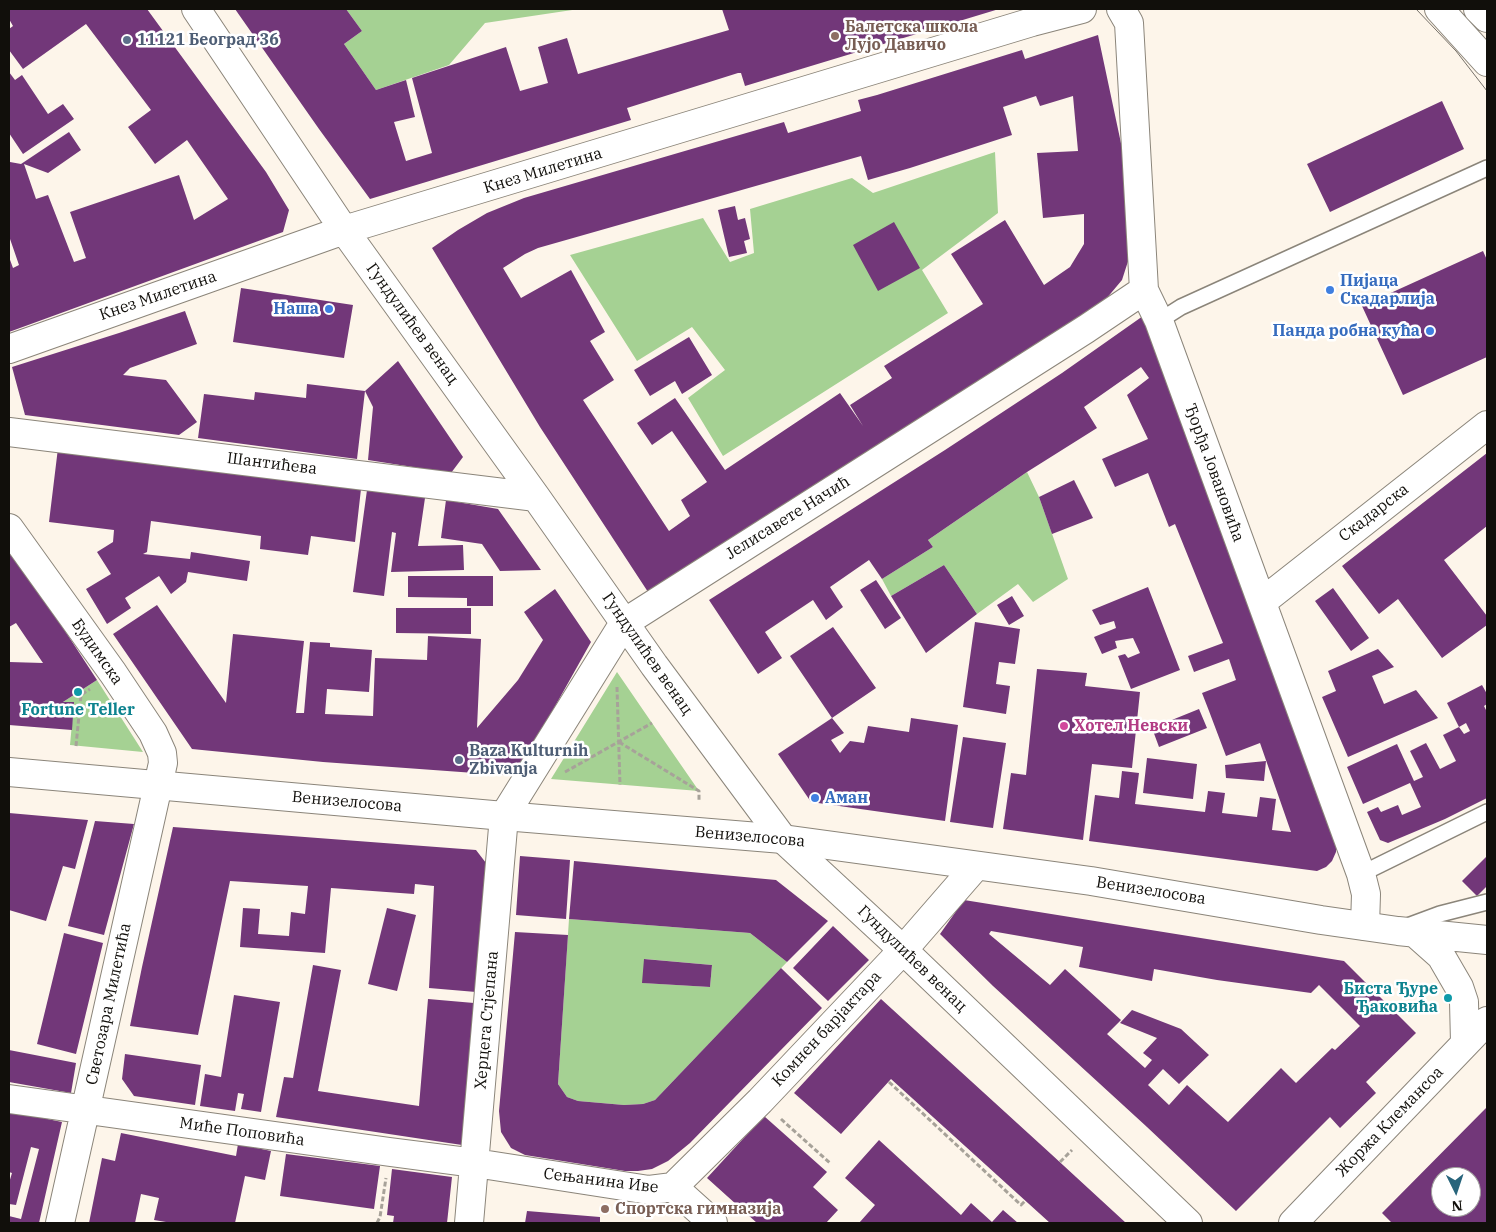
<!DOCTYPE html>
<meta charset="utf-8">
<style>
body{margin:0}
#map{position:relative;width:1496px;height:1232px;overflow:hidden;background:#fdf5ea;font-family:"IBM Plex Serif",serif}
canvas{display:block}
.frame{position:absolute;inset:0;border:10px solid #110f0b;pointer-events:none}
.north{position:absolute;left:1431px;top:1167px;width:50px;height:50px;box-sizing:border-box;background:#fff;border:1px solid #a09f9d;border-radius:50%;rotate:176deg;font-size:14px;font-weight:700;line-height:20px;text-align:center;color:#110f0b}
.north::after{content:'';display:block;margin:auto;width:18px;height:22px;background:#28657c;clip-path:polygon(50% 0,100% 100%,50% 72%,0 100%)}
</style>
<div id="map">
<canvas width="1496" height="1232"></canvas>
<div class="frame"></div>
<div class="north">N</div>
</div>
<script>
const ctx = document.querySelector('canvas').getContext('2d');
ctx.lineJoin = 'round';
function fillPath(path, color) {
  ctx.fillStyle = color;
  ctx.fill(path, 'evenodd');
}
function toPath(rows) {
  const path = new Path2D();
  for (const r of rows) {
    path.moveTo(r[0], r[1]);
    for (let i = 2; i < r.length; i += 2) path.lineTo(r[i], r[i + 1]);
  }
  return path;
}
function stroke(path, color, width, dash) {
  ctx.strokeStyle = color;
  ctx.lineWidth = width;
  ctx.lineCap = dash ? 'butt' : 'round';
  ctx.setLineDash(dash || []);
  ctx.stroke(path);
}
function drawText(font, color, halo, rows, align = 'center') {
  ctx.font = font + ' "IBM Plex Serif",serif';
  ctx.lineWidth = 5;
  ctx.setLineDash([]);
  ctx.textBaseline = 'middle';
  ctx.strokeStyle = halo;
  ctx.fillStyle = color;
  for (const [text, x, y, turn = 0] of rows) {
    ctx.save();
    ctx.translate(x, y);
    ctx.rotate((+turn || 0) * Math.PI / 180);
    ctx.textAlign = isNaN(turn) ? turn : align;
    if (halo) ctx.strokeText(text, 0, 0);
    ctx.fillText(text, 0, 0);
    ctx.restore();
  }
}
fillPath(toPath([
 [346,9,579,9,485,23,449,65,376,90,344,44,362,31],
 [995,152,998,213,922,270,948,313,723,456,688,398,725,370,692,327,637,361,570,255,703,218,730,262,754,253,750,209,852,178,873,193],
 [1027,472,1039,497,1068,579,1033,602,1018,584,977,614,944,565,891,596,882,579,933,547,928,540],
 [617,672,652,723,699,791,551,779],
 [97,680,143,752,70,745,74,702,63,702],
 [569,919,750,933,787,962,655,1100,643,1104,624,1105,578,1101,567,1097,558,1084],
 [645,959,712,965,710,987,643,983]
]), '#a5d193');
fillPath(toPath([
 [9,9,147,9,266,172,289,210,283,232,9,332,9,257,13,268,19,265,9,236,10,162,21,164,69,132,81,150,48,173,24,164,36,199,48,195,74,262,86,258,70,212,179,175,194,220,228,199,187,140,155,164,128,127,151,110,86,24,23,69,9,50,9,29,13,26,9,19],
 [235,9,346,9,362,31,344,44,376,90,406,80,415,117,394,122,406,161,432,153,412,78,506,47,520,91,548,83,538,47,567,38,578,74,729,30,722,9,999,9,745,86,741,73,738,73,627,108,631,120,370,199,319,129],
 [1098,35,1122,148,1131,252,1122,280,1101,305,648,592,540,427,432,248,458,230,487,213,524,198,784,122,788,133,861,111,858,100,877,95,1022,50,1025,59],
 [1036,96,1040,106,1073,96,1078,151,1037,153,1043,218,1084,214,1084,244,1070,267,1044,285,1005,220,951,254,983,304,884,366,892,378,850,405,863,426,840,393,725,470,675,398,637,423,652,445,672,431,707,482,681,500,690,516,669,531,583,400,614,380,590,341,605,332,571,270,521,298,503,268,525,254,538,248,861,156,868,180,910,168,1012,135,1003,107],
 [9,72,15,80,22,75,48,114,63,104,74,119,23,154,9,133],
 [1442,101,1464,149,1330,212,1307,164],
 [735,206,738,220,745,218,750,239,744,241,747,253,729,257,718,210],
 [894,222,920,268,878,291,853,245],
 [1483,251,1487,260,1487,357,1403,395,1362,306],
 [241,288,353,305,344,358,233,342],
 [185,311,197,344,130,368,123,375,166,380,197,422,179,435,25,415,12,367,119,333],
 [1143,316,1336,842,1336,852,1332,861,1326,867,1317,871,1089,841,1095,795,1119,798,1122,771,1139,773,1135,804,1205,812,1208,791,1225,793,1222,813,1257,817,1260,797,1276,799,1272,830,1291,832,1260,743,1226,756,1209,711,1202,693,1236,680,1229,659,1194,672,1188,656,1223,643,1175,524,1169,527,1148,473,1115,487,1102,459,1148,439,1127,395,1149,378,1141,367,1084,407,1097,428,1027,472,928,540,933,547,882,579,869,560,830,587,843,607,826,620,813,600,765,632,782,658,758,674,709,600,945,450,1062,373],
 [689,337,712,375,682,394,675,381,650,396,634,370],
 [398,361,463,457,451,473,368,460,373,407,365,391,357,459,198,438,204,394,254,400,255,392,306,398,307,384,365,391],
 [58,448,361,489,355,542,311,536,308,555,260,549,261,536,151,521,147,552,143,554,190,559,191,552,250,561,247,581,188,572,186,582,171,594,159,576,125,598,131,608,107,624,86,589,111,574,97,552,113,542,114,530,49,522],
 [1487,453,1487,526,1444,560,1487,616,1487,625,1442,658,1398,599,1379,614,1342,566],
 [1074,480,1093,518,1052,534,1039,497],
 [367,490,425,498,418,546,463,545,464,570,391,572,396,533,392,532,384,596,353,592],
 [446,500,498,509,541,570,500,571,482,544,441,538],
 [9,545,97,680,63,702,74,702,72,730,9,725,9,662,43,663,16,623,9,627],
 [944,565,977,614,926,653,891,596],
 [408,576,493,576,493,606,467,606,467,598,408,597],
 [876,580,901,618,885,629,860,590],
 [1148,587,1180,670,1131,689,1118,656,1125,654,1128,658,1140,653,1133,638,1115,641,1117,648,1102,654,1094,637,1116,628,1114,621,1100,625,1092,610],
 [1333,588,1369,638,1351,651,1315,601],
 [555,589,591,642,516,776,323,762,192,749,113,634,157,605,226,703,233,634,304,641,296,713,304,713,310,642,330,643,330,647,372,650,369,692,327,689,325,714,373,716,375,658,427,660,428,636,481,639,477,728,518,680,543,640,524,612],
 [1012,596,1024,616,1009,625,997,605],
 [396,608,471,608,471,634,396,633],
 [975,622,1020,629,1015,664,999,662,996,684,1010,686,1006,714,963,707],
 [833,627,876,688,832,718,790,656],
 [1378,649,1394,667,1372,676,1384,704,1416,690,1438,718,1348,757,1322,697,1336,691,1328,671],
 [1037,669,1087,673,1085,686,1140,692,1132,768,1092,764,1083,840,1003,829,1011,773,1026,775],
 [1482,685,1487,694,1487,704,1484,706,1487,712,1487,798,1445,819,1388,843,1380,840,1367,812,1378,807,1381,812,1398,805,1402,815,1421,807,1410,783,1363,804,1347,767,1397,744,1414,781,1423,777,1410,751,1426,743,1440,769,1456,761,1443,735,1459,727,1464,734,1470,731,1466,723,1459,727,1447,703],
 [1199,709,1207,728,1159,747,1152,728],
 [832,718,844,733,831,740,840,753,850,741,864,743,868,726,909,732,911,718,958,725,945,821,811,802,778,754],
 [963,737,1006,743,993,828,950,822],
 [1147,758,1197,764,1193,799,1143,793],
 [1266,761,1264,781,1226,778,1225,765],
 [9,813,88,820,75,869,63,866,46,921,9,910],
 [95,821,134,824,104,935,68,926],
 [173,827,476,850,486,863,476,992,429,988,434,886,415,884,414,894,331,888,325,953,240,947,243,908,260,909,258,934,289,936,291,912,305,914,308,886,230,881,198,1035,130,1026,142,967],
 [520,856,570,860,566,919,516,915],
 [1487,856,1487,886,1477,896,1462,881],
 [574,861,776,880,828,921,787,962,750,933,569,919],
 [964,900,1344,961,1416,1033,1366,1082,1376,1093,1340,1128,1330,1117,1236,1211,1147,1127,993,986,940,934],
 [991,931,1083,947,1079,967,1152,981,1154,969,1217,980,1311,993,1319,985,1360,1026,1335,1050,1332,1048,1296,1083,1281,1068,1228,1122,1187,1085,1169,1105,1148,1085,1163,1069,1179,1084,1209,1055,1181,1029,1132,1010,1120,1023,1157,1038,1143,1053,1152,1060,1145,1068,1107,1034,1121,1020,1065,969,1050,985,989,934],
 [387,908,416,915,397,991,368,984],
 [833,926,869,960,828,1001,793,968],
 [515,932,568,935,558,1084,567,1097,578,1101,624,1105,643,1104,655,1100,781,968,822,1008,690,1143,668,1161,652,1169,638,1171,625,1171,525,1155,511,1148,501,1132,499,1111],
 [64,933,103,943,76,1054,37,1044],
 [644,959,712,965,710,987,642,983],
 [313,965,341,970,318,1091,419,1106,428,999,474,1003,462,1145,276,1117,284,1077,293,1078],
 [234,995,280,1002,261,1112,241,1109,244,1094,238,1093,235,1111,200,1106,205,1074,221,1077],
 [881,999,1051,1154,1126,1223,1050,1223,891,1079,841,1134,794,1093],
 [9,1050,76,1063,71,1093,9,1082],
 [125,1054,201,1065,195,1105,134,1096,122,1079],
 [1487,1107,1487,1223,1392,1223,1382,1213],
 [1441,1177,1471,1177,1471,1207,1441,1207],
 [9,1111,62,1122,39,1223,9,1223,9,1216,21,1219,39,1149,31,1147,16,1205,9,1204,9,1183,12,1173,9,1172],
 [764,1116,827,1172,813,1187,838,1210,826,1223,757,1223,707,1178],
 [121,1133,236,1156,238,1144,271,1151,265,1180,245,1176,235,1223,172,1223,154,1220,159,1198,141,1194,135,1223,89,1223,102,1158,115,1161],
 [879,1140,961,1215,971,1203,992,1222,1003,1210,1018,1223,859,1223,875,1205,845,1178],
 [286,1154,380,1166,374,1209,280,1196],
 [392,1169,452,1177,447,1223,393,1223,394,1216,387,1215],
 [527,1211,600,1217,600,1223,525,1223]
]), '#723779');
const lane = toPath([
 [1159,321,1181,307,1487,168],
 [1361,874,1487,812],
 [1405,927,1440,914,1487,902]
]);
const street = toPath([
 [196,9,344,230,536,497,654,665,783,839,903,950,1188,1223],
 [1121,9,1129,23,1144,290,1159,321,1361,874,1366,894,1365,926],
 [9,349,344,230,1032,22,1082,9],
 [9,432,536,497],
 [9,528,113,673,153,733,162,753,163,763,60,1223],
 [1262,602,1487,425],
 [9,1099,390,1152,475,1163,649,1190,673,1187,713,1223],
 [673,1187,760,1101,903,950,976,866],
 [469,1223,504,816,624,623,1086,329,1144,290]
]);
const secondary = toPath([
 [1439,9,1487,62],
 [1478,9,1487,18],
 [9,772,504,816,783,839,1091,881,1321,920,1398,931,1487,940],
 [1414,932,1441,956,1459,987,1464,1002,1465,1043],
 [1293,1223,1487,1021]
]);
stroke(lane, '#8b857a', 18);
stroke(street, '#8b857a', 30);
stroke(secondary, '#8b857a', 30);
stroke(toPath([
 [617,687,620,785],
 [619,742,699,791,699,802],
 [76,746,81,695,90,689],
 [565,772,652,723],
 [889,1082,1021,1205,1025,1201],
 [781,1119,831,1164],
 [1060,1162,1072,1150],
 [377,1223,380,1217,386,1178]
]), '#a7a299', 3, [5, 2.5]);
stroke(lane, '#fff', 15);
stroke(street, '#fff', 28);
stroke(secondary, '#fff', 28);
stroke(toPath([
 [1416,9,1456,51,1487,91]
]), '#76716a', 1);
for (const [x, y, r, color] of [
 [835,36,5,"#8d6e63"],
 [127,40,5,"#5c6f8a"],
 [1330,290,5,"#3f7fe0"],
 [329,309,5,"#3f7fe0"],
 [1430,331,5,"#3f7fe0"],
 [78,692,5,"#0f9aa8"],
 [1064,726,5,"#d1479c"],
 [459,760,5,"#5c6f8a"],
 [815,798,5,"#3f7fe0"],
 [1448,998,5,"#0f9aa8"],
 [605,1209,5,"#8d6e63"]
]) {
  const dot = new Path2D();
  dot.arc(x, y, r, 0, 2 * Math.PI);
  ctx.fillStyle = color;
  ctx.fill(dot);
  stroke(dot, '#fff', 2);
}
drawText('bold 16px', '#785e54', '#fff', [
 ["Балетска школа",845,27],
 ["Лујо Давичо",845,45],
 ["Спортска гимназија",615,1209]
], 'left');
drawText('bold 16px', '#4e5e75', '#fff', [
 ["11121 Београд 36",137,40],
 ["Baza Kulturnih",469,751],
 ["Zbivanja",469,769]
], 'left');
drawText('16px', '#110f0b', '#fff', [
 ["Кнез Милетина",543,171,-17],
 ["Кнез Милетина",158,296,-19],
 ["Гундулићев венац",412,324,54],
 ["Шантићева",272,464,7],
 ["Ђорђа Јовановића",1214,473,70],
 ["Скадарска",1374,513,-38],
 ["Јелисавете Начић",788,518,-32],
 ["Будимска",97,652,55],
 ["Гундулићев венац",647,654,55],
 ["Венизелосова",347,802,5],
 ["Венизелосова",750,837,5],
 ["Венизелосова",1151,891,9],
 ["Гундулићев венац",912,959,44],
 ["Светозара Милетића",109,1004,-78],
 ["Херцега Стјепана",487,1020,-85],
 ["Комнен барјактара",827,1029,-47],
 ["Жоржа Клемансоа",1390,1122,-46],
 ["Миће Поповића",242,1132,8],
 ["Сењанина Иве",601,1181,7]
]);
drawText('bold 16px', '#366cbe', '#fff', [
 ["Пијаца",1340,281],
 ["Скадарлија",1340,299],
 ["Наша",319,309,"right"],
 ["Панда робна кућа",1420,331,"right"],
 ["Аман",825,798]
], 'left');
drawText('bold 16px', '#0d838f', '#fff', [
 ["Fortune Teller",78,710],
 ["Биста Ђуре",1438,989,"right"],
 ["Ђаковића",1438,1007,"right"]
]);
drawText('bold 16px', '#b23c85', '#fff', [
 ["Хотел Невски",1074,726]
], 'left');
</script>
